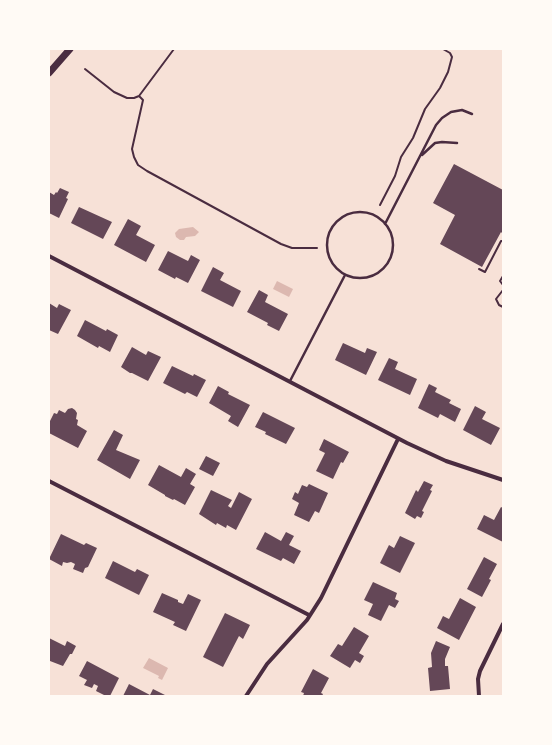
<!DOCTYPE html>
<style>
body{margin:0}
#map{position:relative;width:552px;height:745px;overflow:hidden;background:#f7e1d7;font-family:Roboto,sans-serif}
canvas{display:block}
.frame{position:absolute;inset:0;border:50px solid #fffaf5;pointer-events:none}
</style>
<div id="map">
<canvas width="552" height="745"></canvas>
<div class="frame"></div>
</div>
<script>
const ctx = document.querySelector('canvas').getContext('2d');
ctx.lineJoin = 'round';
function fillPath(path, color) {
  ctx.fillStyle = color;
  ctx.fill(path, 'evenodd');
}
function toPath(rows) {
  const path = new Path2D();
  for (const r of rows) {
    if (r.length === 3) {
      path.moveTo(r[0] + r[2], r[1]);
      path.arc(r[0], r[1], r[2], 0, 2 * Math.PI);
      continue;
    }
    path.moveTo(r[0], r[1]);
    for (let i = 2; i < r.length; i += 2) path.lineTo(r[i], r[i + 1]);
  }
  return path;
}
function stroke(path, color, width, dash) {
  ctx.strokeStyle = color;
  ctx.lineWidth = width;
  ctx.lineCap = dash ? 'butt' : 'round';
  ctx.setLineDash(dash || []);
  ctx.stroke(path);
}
fillPath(toPath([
 [193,227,199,232,195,236,186,237,184,240,180,240,176,237,175,233,179,229],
 [277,281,293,289,289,297,273,289],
 [149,658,168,668,162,680,158,678,159,676,143,668]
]), '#dcb8b0');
fillPath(toPath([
 [454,164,503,190,503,234,501,232,482,267,440,244,455,215,433,203],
 [60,188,69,192,66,198,68,199,59,218,49,213,49,192,54,195,56,192,57,193],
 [79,207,112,222,103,239,71,223],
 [128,219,141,226,136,235,155,245,146,262,114,245],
 [168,251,188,261,191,255,200,260,188,283,176,277,175,279,158,270],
 [213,267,224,273,220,280,241,291,233,307,201,291],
 [259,290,268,295,265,302,288,314,279,331,267,325,268,323,247,312],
 [49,303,57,308,59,304,71,310,58,334,49,330],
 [85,320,106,331,107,329,118,335,110,352,99,346,98,348,77,336],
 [343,343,365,353,367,348,377,352,366,375,335,360],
 [132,347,146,355,148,351,161,357,148,381,132,373,130,373,121,367],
 [389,358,398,362,395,369,417,379,410,395,378,380],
 [172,366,193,376,194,374,206,380,197,397,187,392,185,394,163,383],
 [429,384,437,388,435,392,451,400,449,403,461,409,455,422,440,414,438,418,418,408],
 [218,386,229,392,228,394,250,405,238,427,228,421,231,416,209,403],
 [475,406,486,412,482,419,500,428,491,445,463,430],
 [72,408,75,410,77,413,76,419,78,420,77,425,87,431,78,448,49,433,49,423,54,413,57,414,59,410,65,413,68,409],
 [263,412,295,428,286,444,265,434,266,432,255,427],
 [114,430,123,435,116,450,140,460,130,479,97,460],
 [324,439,349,452,343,463,341,462,333,479,316,471,325,453,319,450],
 [206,456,220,463,213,476,199,469],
 [159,465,181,477,186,468,196,474,190,484,195,487,185,505,174,499,173,500,165,496,165,495,148,485],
 [424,481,433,485,430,490,432,491,422,511,424,512,421,518,417,516,415,519,405,513,416,490,418,492],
 [309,484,328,493,319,513,315,511,309,522,294,515,299,503,292,499,295,492,298,494,302,485,307,487],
 [211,490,232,500,228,506,231,508,239,492,252,499,236,530,227,525,226,528,217,523,216,525,199,514],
 [501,507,503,508,503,542,477,529,484,515,494,520],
 [265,532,281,541,286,532,294,536,289,545,301,551,294,564,283,558,281,561,256,549],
 [61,534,84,545,86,543,97,548,88,567,85,568,83,573,73,569,75,564,71,562,67,563,63,562,62,566,49,559],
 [400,536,415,543,400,573,380,563,389,545,394,548],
 [484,557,497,564,489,579,491,580,482,597,467,589],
 [113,561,135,572,137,569,149,575,139,595,105,578],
 [373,582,397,593,395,599,399,601,395,608,389,605,381,621,368,615,373,604,364,600],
 [162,593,178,600,178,602,183,604,188,594,201,600,186,631,173,625,175,622,153,612],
 [460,598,476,607,459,640,437,628,443,616,449,619],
 [225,613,250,625,243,639,239,636,223,667,203,657],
 [354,627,369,636,359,653,364,656,360,663,355,660,350,668,330,656,338,644,342,646],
 [49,638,65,646,67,641,76,646,72,654,70,654,63,666,50,661],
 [436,641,450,647,445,659,445,666,448,666,450,689,430,691,428,668,432,667,431,653],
 [87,661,119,678,110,696,106,696,96,691,98,686,94,684,92,688,84,685,87,680,79,676],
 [313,669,329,678,321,693,323,694,322,696,303,696,304,693,301,692],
 [129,684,150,695,153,689,165,695,164,696,123,696]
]), '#644757');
stroke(toPath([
 [85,69,114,92,127,98,134,98,139,96,174,49],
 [139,96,143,100,132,149,134,157,138,165,147,171,281,244,292,248,317,248],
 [380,205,395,176,401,157,413,138,425,109,440,88,448,72,452,57,450,53,443,49],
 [479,269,485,272,501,241,503,241],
 [503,276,500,281,503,285,503,290,496,299,499,305,503,307]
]), '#4a2c40', 2);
stroke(toPath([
 [422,155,435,143,442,142,457,143],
 [360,245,33],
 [385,224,436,125,442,118,451,112,462,110,472,114],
 [290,381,345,275]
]), '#4a2c40', 2.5);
stroke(toPath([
 [49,256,407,443,446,461,503,480],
 [49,481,309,615],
 [246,696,267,664,307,620,321,598,398,439],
 [479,696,478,679,480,671,503,624]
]), '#4a2c40', 4);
stroke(toPath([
 [49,73,70,49]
]), '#4a2c40', 7);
</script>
